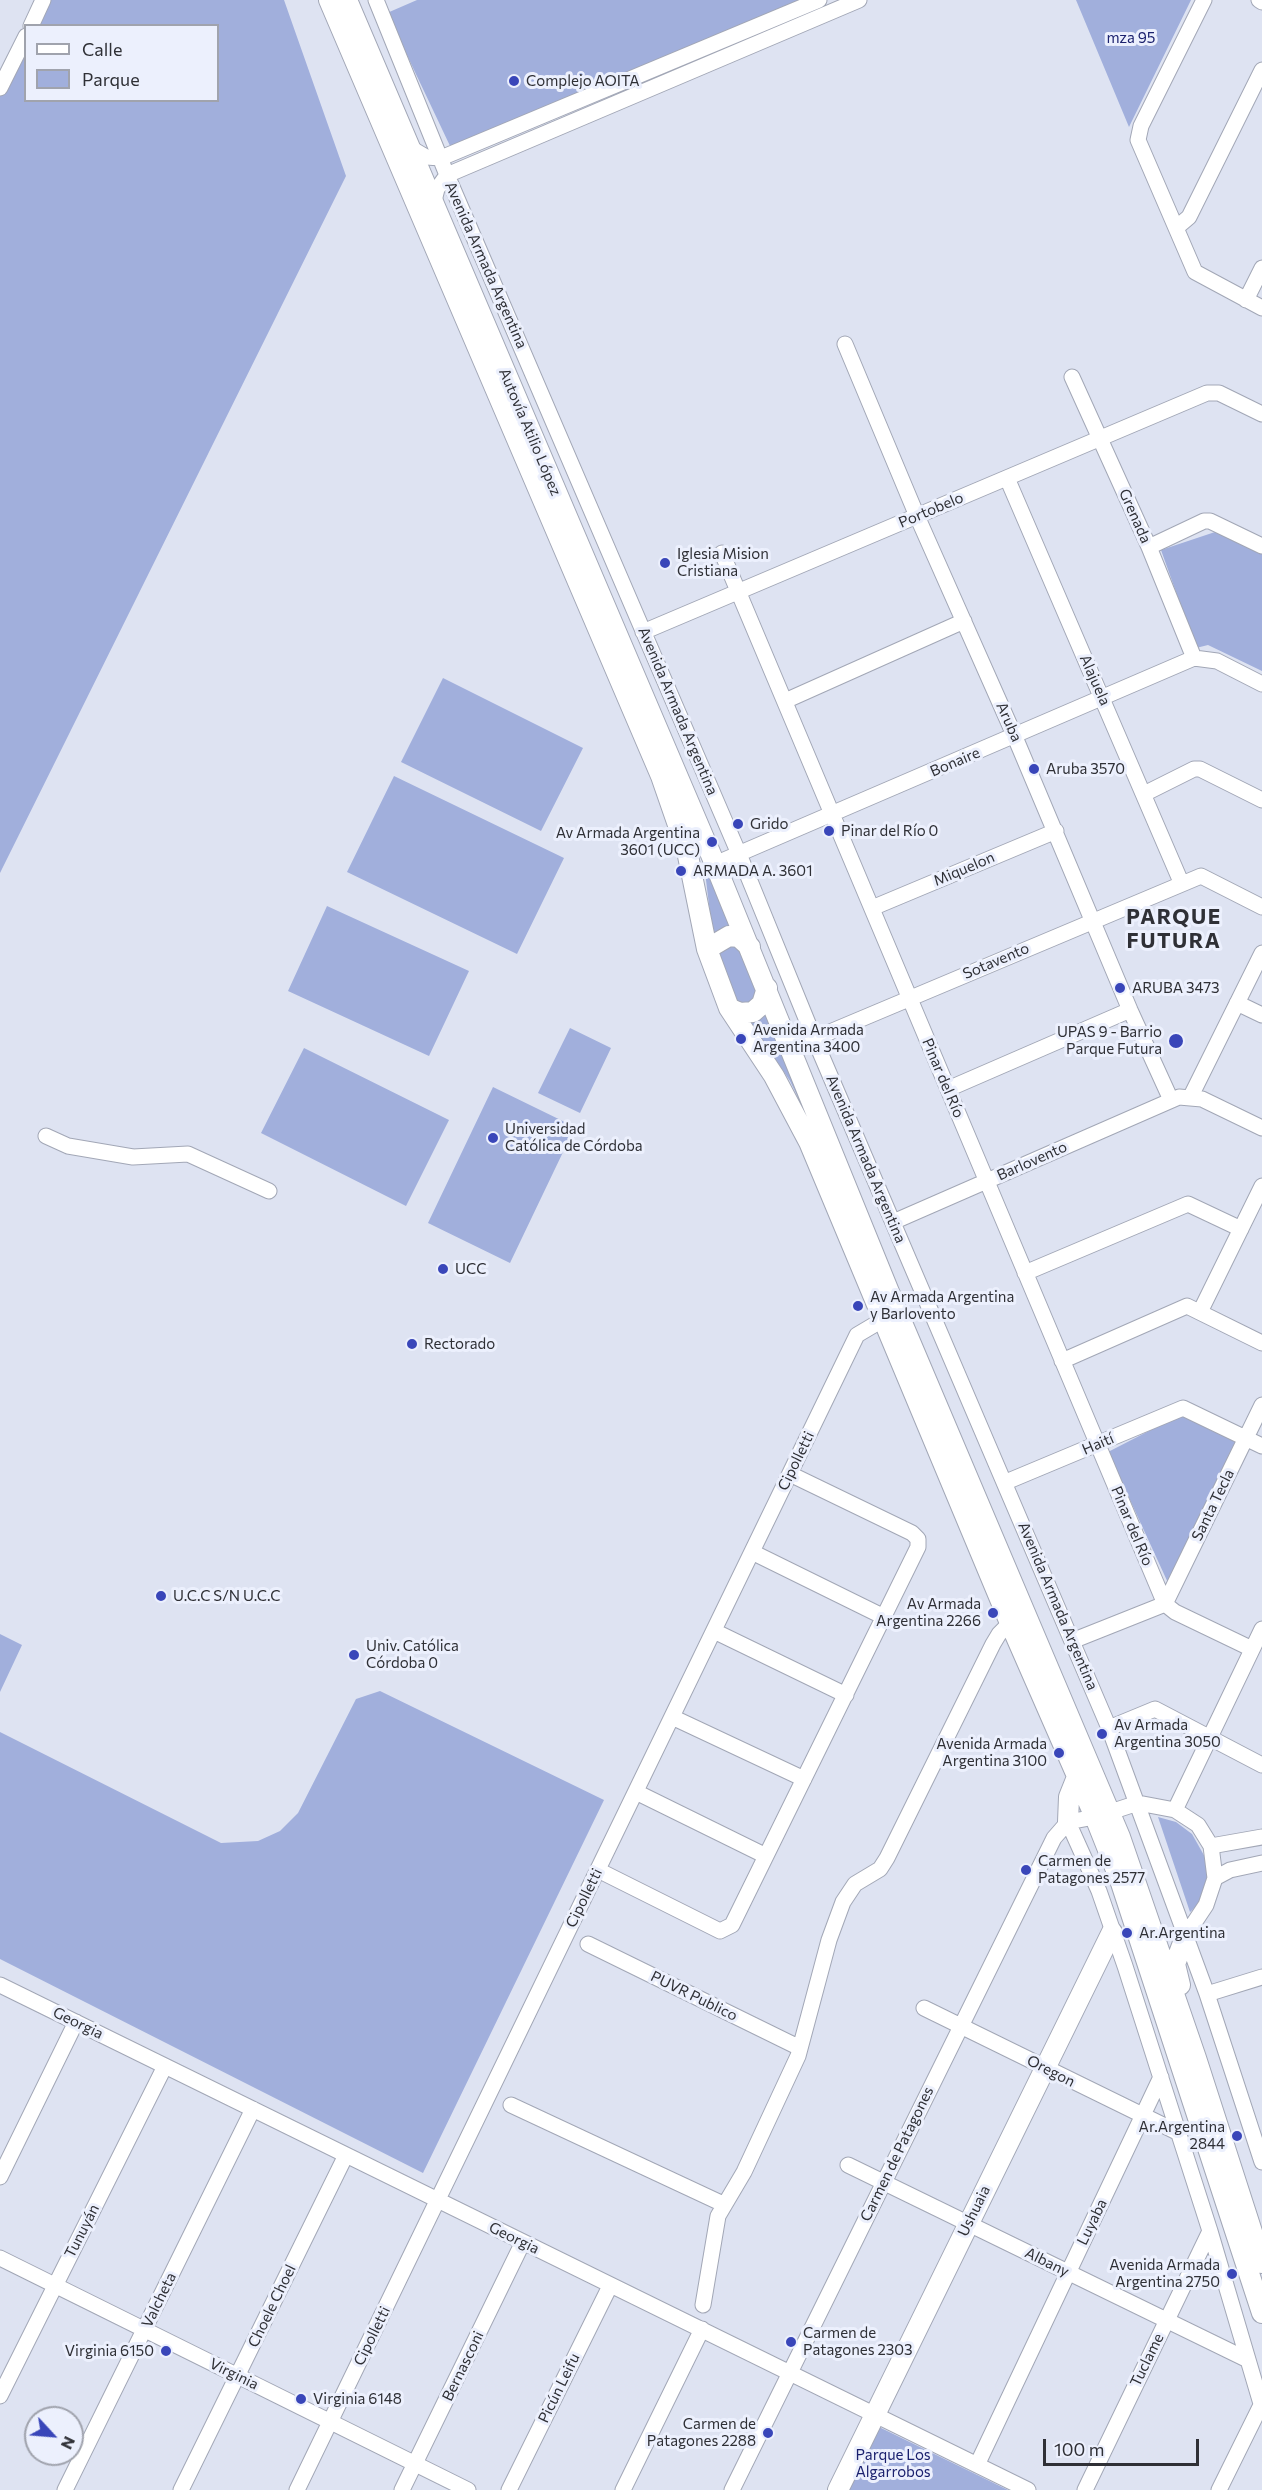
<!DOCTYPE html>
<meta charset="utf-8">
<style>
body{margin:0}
#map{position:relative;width:1262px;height:2490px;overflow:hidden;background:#dee3f2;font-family:Commissioner,sans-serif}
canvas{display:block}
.legend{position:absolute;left:24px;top:24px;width:195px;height:78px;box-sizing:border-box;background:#ecf0fd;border:2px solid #a0a3ad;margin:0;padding:8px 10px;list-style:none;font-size:18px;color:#2f3036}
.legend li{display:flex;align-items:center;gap:12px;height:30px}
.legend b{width:30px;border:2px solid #a0a3ad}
.north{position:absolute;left:24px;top:2406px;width:60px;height:60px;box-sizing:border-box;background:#ecf0fd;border:2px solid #a0a3ad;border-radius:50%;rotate:116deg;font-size:16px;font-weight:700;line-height:24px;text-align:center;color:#2f3036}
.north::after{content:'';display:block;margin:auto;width:21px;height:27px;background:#3946b9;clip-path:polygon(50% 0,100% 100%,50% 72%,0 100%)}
.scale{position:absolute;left:1043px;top:2439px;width:156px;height:27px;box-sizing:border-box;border:3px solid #2f3036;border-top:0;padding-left:8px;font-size:18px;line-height:21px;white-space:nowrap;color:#2f3036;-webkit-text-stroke:4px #ecf0fd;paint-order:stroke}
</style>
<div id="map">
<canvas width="1262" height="2490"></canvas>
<ul class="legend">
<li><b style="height:8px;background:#fff"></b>Calle</li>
<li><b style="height:16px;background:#a1afdc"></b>Parque</li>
</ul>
<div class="north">N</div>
<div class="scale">100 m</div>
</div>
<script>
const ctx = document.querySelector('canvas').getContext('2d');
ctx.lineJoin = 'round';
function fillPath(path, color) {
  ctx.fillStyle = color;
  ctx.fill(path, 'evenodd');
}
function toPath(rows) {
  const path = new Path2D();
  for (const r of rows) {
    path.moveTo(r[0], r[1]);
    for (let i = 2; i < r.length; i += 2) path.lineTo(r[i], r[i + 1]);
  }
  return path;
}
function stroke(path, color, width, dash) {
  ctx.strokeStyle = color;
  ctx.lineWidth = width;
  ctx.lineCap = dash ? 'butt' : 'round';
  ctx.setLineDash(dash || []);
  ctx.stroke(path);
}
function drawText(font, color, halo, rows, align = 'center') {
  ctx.font = font + ' Commissioner,sans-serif';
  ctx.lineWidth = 6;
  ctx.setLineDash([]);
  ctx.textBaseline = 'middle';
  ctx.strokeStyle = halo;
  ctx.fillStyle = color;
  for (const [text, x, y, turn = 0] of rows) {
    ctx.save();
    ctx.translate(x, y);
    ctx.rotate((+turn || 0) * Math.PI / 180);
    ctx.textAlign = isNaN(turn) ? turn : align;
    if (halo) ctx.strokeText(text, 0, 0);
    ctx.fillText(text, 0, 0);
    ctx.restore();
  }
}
fillPath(toPath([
 [43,0,284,0,346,176,0,873,0,88,25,36,26,100,218,100,218,26,31,25],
 [417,0,800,0,451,148,387,13],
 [1076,0,1191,0,1129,127],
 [1218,531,1262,553,1262,671,1208,645,1196,648,1161,550],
 [443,678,583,748,541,831,401,762],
 [394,776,564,858,517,954,347,872],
 [703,855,736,931,713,938],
 [327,906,469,971,429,1056,288,991],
 [738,944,760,992,758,1002,738,1005,716,953,719,945],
 [765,1008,827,1157,790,1081,747,1017],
 [570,1028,611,1048,580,1113,538,1093],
 [304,1048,449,1120,406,1206,261,1133],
 [493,1087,575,1127,510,1263,428,1223],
 [1178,1416,1188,1418,1241,1445,1169,1585,1108,1452],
 [0,1634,22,1645,0,1692],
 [380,1691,604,1800,423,2173,0,1959,0,1732,221,1843,258,1841,280,1831,298,1813,356,1699],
 [1158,1817,1176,1822,1192,1834,1210,1866,1200,1903,1190,1912],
 [879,2427,1008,2490,848,2490]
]), '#a1afdc');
const minor = toPath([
 [376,0,447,175,739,854,814,1038,1109,1728,1207,1994,1262,2162],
 [1204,0,1141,126,1138,140,1195,272,1262,308],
 [1259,0,1262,2],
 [31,26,43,0],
 [0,88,26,36],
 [409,147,426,157,441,158,819,0],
 [433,205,437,189,447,175,859,0],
 [1176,228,1189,217,1262,70],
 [1246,300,1262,268],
 [845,344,917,516,1015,737,1130,1010,1171,1100],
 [1072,377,1149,547,1194,658],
 [1007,478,1181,882],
 [1149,547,1204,521,1210,521,1262,546],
 [722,553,1165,1604,1175,1612,1252,1649],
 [643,632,1207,393,1219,393,1262,414],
 [785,701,964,621],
 [1144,794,1194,769,1200,769,1262,800],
 [715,864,1194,658,1217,661,1262,684],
 [872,908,1056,831],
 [1237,1003,1262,1015],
 [792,1048,1201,876,1262,907],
 [948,1089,1130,1010],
 [1191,1096,1262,953],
 [46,1136,68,1146,133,1157,188,1154,269,1191],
 [893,1222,1179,1097,1202,1099,1262,1128],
 [1025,1273,1188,1204,1241,1229],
 [1200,1312,1262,1186],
 [1062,1361,1187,1306,1262,1343],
 [1006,1482,1183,1408,1262,1446],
 [752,1552,884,1617],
 [1165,1604,1262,1405],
 [714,1631,846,1695],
 [1072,1641,1165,1604],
 [672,1717,804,1779],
 [1109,1728,1155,1709,1262,1765],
 [636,1792,766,1856],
 [1175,1810,1262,1629],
 [1068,1822,1099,1891,1125,1966,1210,2231,1262,2407],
 [1068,1822,1095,1817,1138,1803,1175,1810,1198,1825,1211,1846,1215,1878,1206,1905,1186,1935],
 [1211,1846,1262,1837],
 [598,1870,720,1931,732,1925,918,1547,918,1539,912,1533,790,1474],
 [1215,1878,1230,1870,1262,1863],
 [588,1944,800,2048],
 [0,1985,1028,2490],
 [1207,1994,1262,1977],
 [924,2008,1179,2133],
 [511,2105,723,2204],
 [848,2165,1246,2359],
 [0,2177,76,2022],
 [0,2258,468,2490],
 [703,2305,718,2216,744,2172,798,2056,829,1940,843,1902,855,1884,880,1869,887,1858,993,1644,999,1634,1010,1623],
 [0,2396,165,2066],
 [977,2465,1161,2077],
 [65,2490,253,2109],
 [181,2490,346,2155],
 [297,2490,857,1335,884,1319],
 [402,2490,523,2242],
 [509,2490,610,2286],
 [623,2490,702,2329],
 [732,2490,1054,1838,1068,1822],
 [1085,2490,1210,2231],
 [1219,2490,1262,2403]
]);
const major = toPath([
 [329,0,661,776,687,851,707,949,729,1008,774,1076,809,1142,1010,1623,1095,1817,1120,1880,1262,2313],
 [347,0,715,864,889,1292,1120,1837,1196,2058,1262,2263],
 [707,949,729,936,739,937,750,947],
 [729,1008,740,1013,753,1012,762,1004,767,988],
 [1068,1822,1069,1797,1077,1777],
 [1180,1985,1175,1964,1186,1935],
 [838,2490,1112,1932]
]);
stroke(minor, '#a2a7b6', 17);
stroke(major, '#a2a7b6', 22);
stroke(minor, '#fff', 15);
stroke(major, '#fff', 20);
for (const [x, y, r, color] of [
 [514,81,6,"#3946b9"],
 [665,563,6,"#3946b9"],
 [1034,769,6,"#3946b9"],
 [738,824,6,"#3946b9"],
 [829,831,6,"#3946b9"],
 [712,842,6,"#3946b9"],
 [681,871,6,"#3946b9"],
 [1120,988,6,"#3946b9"],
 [741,1039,6,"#3946b9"],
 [1176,1041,8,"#3946b9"],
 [493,1138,6,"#3946b9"],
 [443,1269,6,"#3946b9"],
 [858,1306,6,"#3946b9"],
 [412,1344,6,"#3946b9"],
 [161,1596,6,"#3946b9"],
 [993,1613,6,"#3946b9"],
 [354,1655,6,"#3946b9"],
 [1102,1734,6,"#3946b9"],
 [1059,1753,6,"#3946b9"],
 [1026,1870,6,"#3946b9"],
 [1127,1933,6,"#3946b9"],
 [1237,2136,6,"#3946b9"],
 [1232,2274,6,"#3946b9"],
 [791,2342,6,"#3946b9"],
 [166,2351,6,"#3946b9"],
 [301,2399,6,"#3946b9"],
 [768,2433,6,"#3946b9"]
]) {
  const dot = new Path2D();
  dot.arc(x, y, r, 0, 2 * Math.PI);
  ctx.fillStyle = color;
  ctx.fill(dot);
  stroke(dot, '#ecf0fd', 2);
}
drawText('15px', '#1b216e', '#ecf0fd', [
 ["mza 95",1131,38],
 ["Parque Los",893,2455],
 ["Algarrobos",893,2472]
]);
drawText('15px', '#2f3036', '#ecf0fd', [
 ["Complejo AOITA",526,81],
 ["Iglesia Mision",677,554],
 ["Cristiana",677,571],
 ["Aruba 3570",1046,769],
 ["Grido",750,824],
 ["Pinar del Río 0",841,831],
 ["Av Armada Argentina",700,833,"right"],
 ["3601 (UCC)",700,850,"right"],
 ["ARMADA A. 3601",693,871],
 ["ARUBA 3473",1132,988],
 ["Avenida Armada",753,1030],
 ["Argentina 3400",753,1047],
 ["UPAS 9 - Barrio",1162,1032,"right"],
 ["Parque Futura",1162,1049,"right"],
 ["Universidad",505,1129],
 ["Católica de Córdoba",505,1146],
 ["UCC",455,1269],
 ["Av Armada Argentina",870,1297],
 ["y Barlovento",870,1314],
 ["Rectorado",424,1344],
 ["U.C.C S/N U.C.C",173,1596],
 ["Av Armada",981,1604,"right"],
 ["Argentina 2266",981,1621,"right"],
 ["Univ. Católica",366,1646],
 ["Córdoba 0",366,1663],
 ["Av Armada",1114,1725],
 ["Argentina 3050",1114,1742],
 ["Avenida Armada",1047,1744,"right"],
 ["Argentina 3100",1047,1761,"right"],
 ["Carmen de",1038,1861],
 ["Patagones 2577",1038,1878],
 ["Ar.Argentina",1139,1933],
 ["Ar.Argentina",1225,2127,"right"],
 ["2844",1225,2144,"right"],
 ["Avenida Armada",1220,2265,"right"],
 ["Argentina 2750",1220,2282,"right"],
 ["Carmen de",803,2333],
 ["Patagones 2303",803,2350],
 ["Virginia 6150",154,2351,"right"],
 ["Virginia 6148",313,2399],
 ["Carmen de",756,2424,"right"],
 ["Patagones 2288",756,2441,"right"]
], 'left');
drawText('15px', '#2f3036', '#ecf0fd', [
 ["Avenida Armada Argentina",486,265,66],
 ["Autovía Atilio López",530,432,67],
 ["Portobelo",931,510,-23],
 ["Grenada",1135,516,66],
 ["Alajuela",1095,680,66],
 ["Avenida Armada Argentina",678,711,67],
 ["Aruba",1009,722,66],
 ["Bonaire",955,762,-23],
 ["Miquelon",964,869,-23],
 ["Sotavento",996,961,-23],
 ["Pinar del Río",943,1078,67],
 ["Avenida Armada Argentina",866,1159,67],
 ["Barlovento",1032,1161,-24],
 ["Haití",1098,1444,-23],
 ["Cipolletti",796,1461,-64],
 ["Santa Tecla",1213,1505,-64],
 ["Pinar del Río",1132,1526,67],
 ["Avenida Armada Argentina",1058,1606,67],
 ["Cipolletti",584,1898,-64],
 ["PUVR Publico",694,1996,26],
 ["Georgia",78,2023,26],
 ["Oregon",1051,2071,27],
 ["Carmen de Patagones",897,2154,-64],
 ["Ushuaia",974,2211,-64],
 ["Luyaba",1092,2222,-64],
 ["Tunuyán",82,2231,-63],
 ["Georgia",514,2238,26],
 ["Albany",1047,2262,26],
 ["Valcheta",159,2300,-64],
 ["Choele Choel",272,2306,-64],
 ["Cipolletti",372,2336,-64],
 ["Tuclame",1147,2360,-64],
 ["Bernasconi",463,2366,-64],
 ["Virginia",234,2374,26],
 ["Picún Leifu",559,2388,-64]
]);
ctx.letterSpacing = '1.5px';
drawText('bold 21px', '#2f3036', '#ecf0fd', [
 ["PARQUE",1174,917],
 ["FUTURA",1174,941]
]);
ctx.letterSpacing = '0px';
</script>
